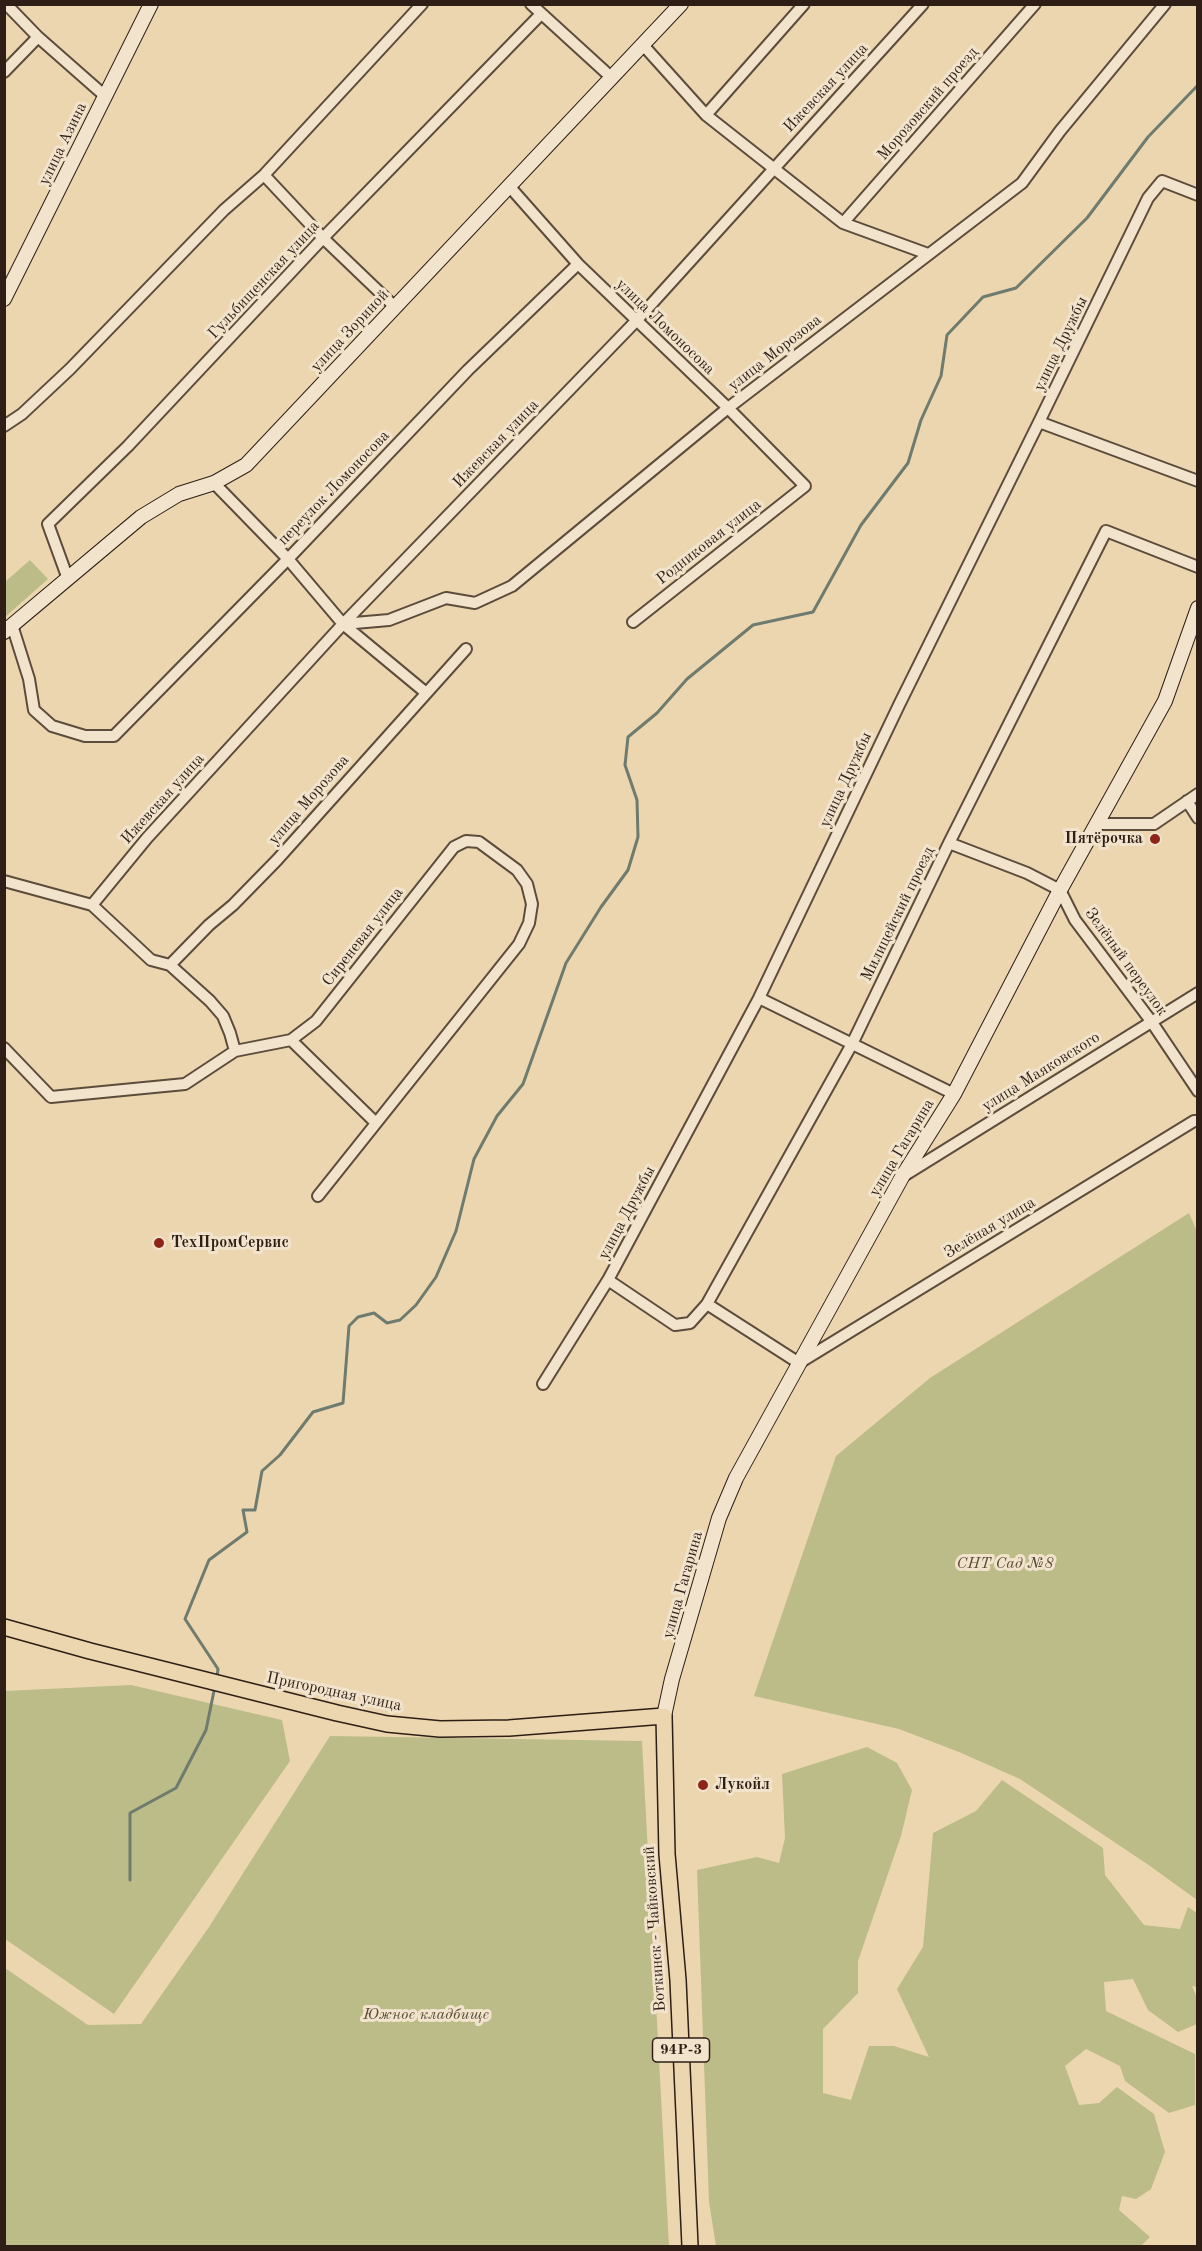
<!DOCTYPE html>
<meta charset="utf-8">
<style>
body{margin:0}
#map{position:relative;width:1202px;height:2251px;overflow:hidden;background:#ebd6b0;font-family:"Old Standard TT",serif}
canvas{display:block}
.frame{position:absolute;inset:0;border:6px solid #2e1e15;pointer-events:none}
</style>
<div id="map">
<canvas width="1202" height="2251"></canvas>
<div class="frame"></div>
</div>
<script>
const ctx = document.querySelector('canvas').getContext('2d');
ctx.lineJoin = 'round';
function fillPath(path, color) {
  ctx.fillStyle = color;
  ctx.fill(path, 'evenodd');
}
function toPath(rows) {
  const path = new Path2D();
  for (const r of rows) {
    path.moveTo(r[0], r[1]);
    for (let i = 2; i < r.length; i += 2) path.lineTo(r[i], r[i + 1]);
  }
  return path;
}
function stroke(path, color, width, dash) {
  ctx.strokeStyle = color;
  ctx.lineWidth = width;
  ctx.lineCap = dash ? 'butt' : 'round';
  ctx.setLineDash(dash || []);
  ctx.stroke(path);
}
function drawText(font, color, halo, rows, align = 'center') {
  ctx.font = font + ' "Old Standard TT",serif';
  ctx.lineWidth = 6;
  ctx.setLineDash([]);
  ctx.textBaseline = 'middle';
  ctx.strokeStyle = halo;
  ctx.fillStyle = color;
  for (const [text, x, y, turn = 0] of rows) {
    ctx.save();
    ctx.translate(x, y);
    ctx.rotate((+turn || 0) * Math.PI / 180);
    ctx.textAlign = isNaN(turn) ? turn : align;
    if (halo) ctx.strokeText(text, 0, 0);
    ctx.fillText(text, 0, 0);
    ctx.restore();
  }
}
fillPath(toPath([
 [30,560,48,579,5,617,5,582],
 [1189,1213,1198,1234,1197,1900,1150,1866,1020,1779,959,1752,899,1729,754,1696,836,1456,930,1378],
 [131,1685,282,1720,290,1761,114,2014,5,1939,5,1691],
 [330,1736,642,1741,669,2246,5,2246,5,1968,88,2025,141,2024,209,1927],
 [867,1747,897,1763,912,1790,901,1836,858,1961,858,1993,823,2029,823,2093,851,2100,869,2046,894,2046,929,2057,897,1989,923,1947,933,1833,976,1811,1002,1780,1103,1848,1105,1875,1144,1925,1180,1929,1188,1907,1197,1913,1197,1987,1192,1986,1197,1998,1197,2024,1178,2032,1148,2010,1133,1979,1104,1982,1106,2011,1195,2054,1195,2105,1169,2113,1125,2081,1120,2066,1086,2049,1065,2066,1079,2105,1099,2103,1117,2087,1154,2114,1165,2152,1151,2189,1136,2199,1122,2196,1119,2210,1150,2237,1141,2246,716,2246,709,2202,697,1870,757,1857,779,1863,785,1838,782,1774]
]), '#bcbc88');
stroke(toPath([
 [217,1677,218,1669,185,1619,209,1560,247,1532,243,1510,255,1510,262,1471,280,1455,313,1412,343,1403,349,1326,358,1317,374,1313,387,1323,400,1320,416,1305,436,1277,456,1231,474,1159,497,1116,523,1084,566,963,601,907,628,870,638,837,637,800,625,765,628,737,657,713,687,679,753,625,813,612,861,525,908,463,921,420,941,376,947,335,983,297,1016,288,1087,218,1148,137,1198,85],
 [130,1880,130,1813,176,1788,206,1730,215,1686]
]), '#6e7b6f', 3);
const street = toPath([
 [6,4,38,37,105,96],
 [531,4,612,78],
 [643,45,706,115,843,223,928,254],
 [4,72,38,37],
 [706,115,804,4],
 [264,175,323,238,395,307],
 [509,186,578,264,728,408,805,486,633,622],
 [843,223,1035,4],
 [1039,422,1198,481],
 [4,426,22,414,70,369,224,210,264,175,422,4],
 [214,483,288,559,343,624,425,692],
 [68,579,48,524,128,446,323,238,541,14],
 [343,624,389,620,446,598,475,603,512,586,728,408,1022,183,1060,131,1165,4],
 [12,625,29,679,34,710,52,726,85,736,114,736,288,559,468,370,578,264],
 [1187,801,1198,818],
 [1097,824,1154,824,1198,794],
 [949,843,1027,873,1060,890,1075,920,1151,1021,1198,1091],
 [4,881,92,905,151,960,170,965,210,1001,223,1016,230,1033,235,1051],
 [92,905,147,838,343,624,637,320,923,4],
 [170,965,209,925,233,905,277,860,466,649],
 [759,998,954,1094],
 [291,1040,376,1123],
 [4,1048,51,1097,185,1084,235,1051,291,1040,316,1021,454,847,466,841,479,842,517,870,527,884,532,904,529,923,519,944,318,1196],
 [905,1175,1198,993],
 [608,1280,675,1325,690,1323,707,1304,799,1363,1194,1121,1198,1121],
 [707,1304,852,1044,949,843,1106,531,1198,567],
 [543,1384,608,1280,759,998,899,705,1039,422,1148,198,1162,181,1198,195]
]);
const secondary = toPath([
 [4,299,151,4],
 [4,632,141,517,179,494,214,483,246,465,681,4],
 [664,1716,672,1679,719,1518,736,1478,902,1177,954,1094,1060,890,1165,701,1198,608]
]);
const primary = toPath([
 [4,1627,90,1651,337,1713,387,1724,440,1729,509,1728,664,1716,667,1854,678,1980,690,2246]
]);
stroke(street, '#5d4c3c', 14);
stroke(secondary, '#2e1e15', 16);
stroke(primary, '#2e1e15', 18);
stroke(street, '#f2e4cc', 10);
stroke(secondary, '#f2e4cc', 14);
stroke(primary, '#ebd6b0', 15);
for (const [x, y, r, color] of [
 [1155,839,6,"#8f2418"],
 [159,1243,6,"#8f2418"],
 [703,1785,6,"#8f2418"]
]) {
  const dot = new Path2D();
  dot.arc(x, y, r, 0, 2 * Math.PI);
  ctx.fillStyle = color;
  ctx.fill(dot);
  stroke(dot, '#f2e4cc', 2);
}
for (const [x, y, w] of [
 [681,2050,57]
]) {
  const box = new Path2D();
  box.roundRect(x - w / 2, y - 12, w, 24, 4.5);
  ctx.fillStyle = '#f2e4cc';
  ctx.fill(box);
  stroke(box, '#2e1e15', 1.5);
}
drawText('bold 15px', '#2e1e15', null, [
 ["94Р-3",681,2050]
]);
drawText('16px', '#2e1e15', '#f2e4cc', [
 ["Ижевская улица",826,88,-47],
 ["Морозовский проезд",928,104,-49],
 ["улица Азина",63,144,-64],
 ["Гульбищенская улица",264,280,-47],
 ["улица Ломоносова",665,327,44],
 ["улица Зориной",350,331,-47],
 ["улица Дружбы",1061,344,-64],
 ["улица Морозова",775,353,-38],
 ["Ижевская улица",496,444,-46],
 ["переулок Ломоносова",334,488,-46],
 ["Родниковая улица",709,542,-38],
 ["улица Дружбы",846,780,-65],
 ["Ижевская улица",163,799,-48],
 ["улица Морозова",309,800,-49],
 ["Милицейский проезд",898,914,-64],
 ["Сиреневая улица",363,937,-52],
 ["Зелёный переулок",1126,962,54],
 ["улица Маяковского",1041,1072,-32],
 ["улица Гагарина",902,1148,-59],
 ["улица Дружбы",627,1213,-62],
 ["Зелёная улица",990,1228,-31],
 ["улица Гагарина",683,1585,-74],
 ["Пригородная улица",334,1692,12],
 ["Воткинск - Чайковский",655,1929,-94]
]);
drawText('bold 16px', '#2e1e15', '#f2e4cc', [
 ["Пятёрочка",1143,839,"right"],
 ["ТехПромСервис",171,1243],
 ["Лукойл",715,1785]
], 'left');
drawText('italic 16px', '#594d38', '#f2e4cc', [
 ["СНТ Сад №8",1005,1564],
 ["Южное кладбище",426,2015]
]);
</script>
